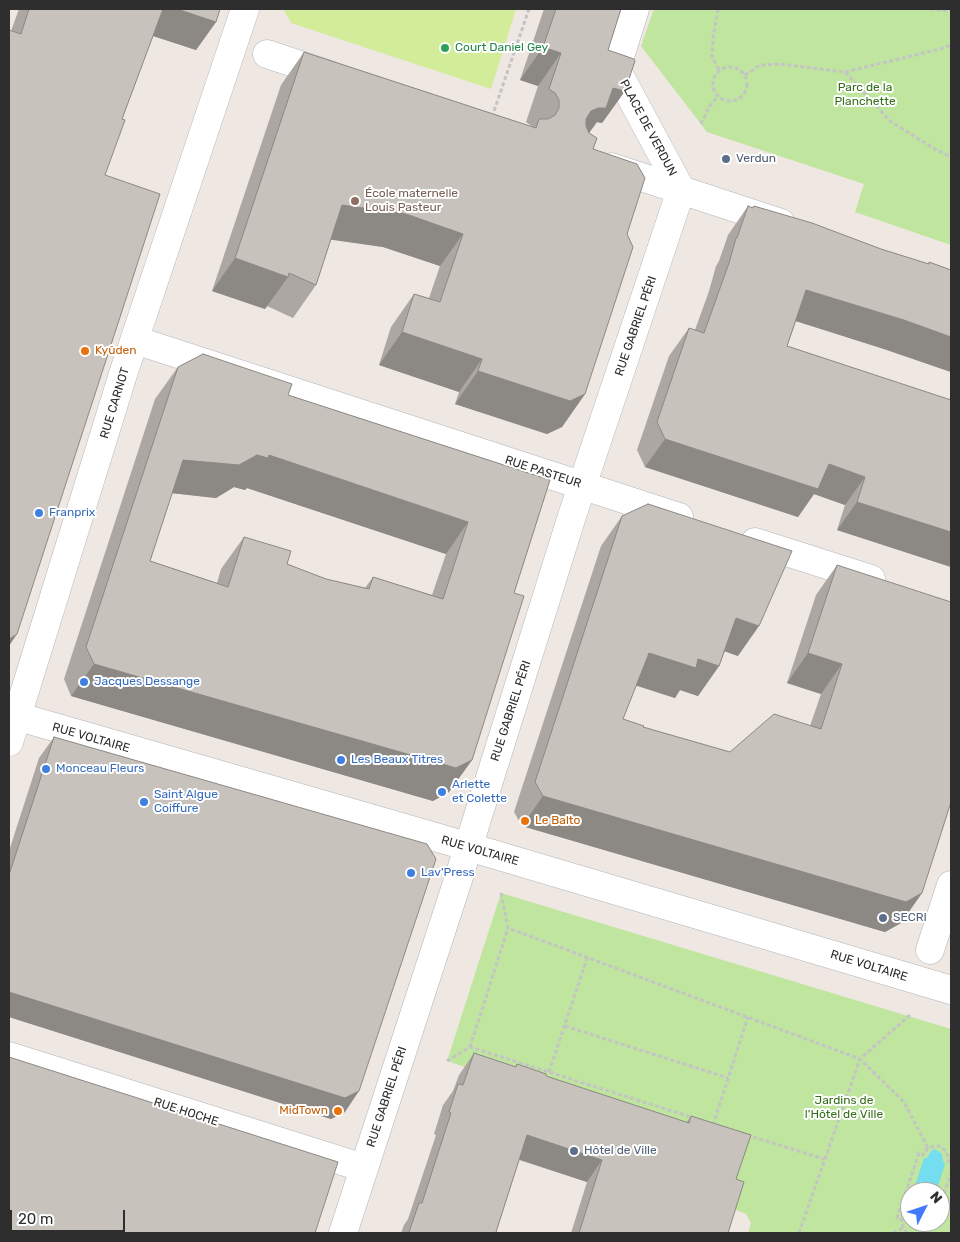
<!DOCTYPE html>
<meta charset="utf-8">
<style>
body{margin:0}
#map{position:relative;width:960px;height:1242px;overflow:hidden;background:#efe7e1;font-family:Rubik,sans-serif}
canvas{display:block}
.frame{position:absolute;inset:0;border:10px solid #2e2e2e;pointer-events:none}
.north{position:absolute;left:900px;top:1182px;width:50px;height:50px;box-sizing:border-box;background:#fff;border:1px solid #ababab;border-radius:50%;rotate:49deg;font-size:14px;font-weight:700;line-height:20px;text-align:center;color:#2e2e2e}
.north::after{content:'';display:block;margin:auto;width:18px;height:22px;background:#417afc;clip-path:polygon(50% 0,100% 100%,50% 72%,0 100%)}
.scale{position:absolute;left:10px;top:1210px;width:115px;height:22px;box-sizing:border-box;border:2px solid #2e2e2e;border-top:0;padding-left:6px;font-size:15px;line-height:18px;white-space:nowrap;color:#2e2e2e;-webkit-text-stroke:4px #fff;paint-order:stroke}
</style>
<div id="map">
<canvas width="960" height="1242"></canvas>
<div class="frame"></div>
<div class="north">N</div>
<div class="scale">20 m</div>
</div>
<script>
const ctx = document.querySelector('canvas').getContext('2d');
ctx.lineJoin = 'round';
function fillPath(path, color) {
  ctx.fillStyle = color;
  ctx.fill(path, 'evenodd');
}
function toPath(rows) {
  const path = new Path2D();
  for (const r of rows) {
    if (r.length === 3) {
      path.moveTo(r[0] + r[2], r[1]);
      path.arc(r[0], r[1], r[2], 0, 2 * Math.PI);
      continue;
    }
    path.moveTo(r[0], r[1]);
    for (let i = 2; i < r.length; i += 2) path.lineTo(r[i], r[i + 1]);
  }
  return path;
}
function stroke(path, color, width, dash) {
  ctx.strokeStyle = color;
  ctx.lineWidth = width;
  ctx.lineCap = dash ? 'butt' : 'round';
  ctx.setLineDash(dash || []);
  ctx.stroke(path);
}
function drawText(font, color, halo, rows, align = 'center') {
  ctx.font = font + ' Rubik,sans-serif';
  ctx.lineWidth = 4;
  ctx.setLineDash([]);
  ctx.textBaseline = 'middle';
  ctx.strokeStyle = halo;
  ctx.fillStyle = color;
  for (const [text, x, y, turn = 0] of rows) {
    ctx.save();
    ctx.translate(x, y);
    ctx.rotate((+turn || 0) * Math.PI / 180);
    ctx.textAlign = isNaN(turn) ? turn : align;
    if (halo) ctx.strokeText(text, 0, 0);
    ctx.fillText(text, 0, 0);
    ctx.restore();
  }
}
fillPath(toPath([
 [654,9,951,9,951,245,855,212,864,184,707,132,641,46],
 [501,893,951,1029,951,1233,748,1233,751,1223,746,1214,732,1208,498,1078,447,1061],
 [910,1192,940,1192,940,1222,910,1222]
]), '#bfe59e');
fillPath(toPath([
 [283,9,516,9,491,89,291,23]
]), '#d3ec9a');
fillPath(toPath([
 [935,1149,942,1154,943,1161,945,1164,936,1192,913,1192,924,1158,927,1158,931,1151]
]), '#74def0');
const minor = toPath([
 [635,9,616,69,681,190],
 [267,54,330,75],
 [611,167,781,223],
 [135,340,679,517],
 [755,542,871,579],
 [9,714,432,836,951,990],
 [9,742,124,371,245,9],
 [930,950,951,885],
 [9,1056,364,1168],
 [343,1233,457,883,572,516,681,190]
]);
stroke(minor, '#b1b5be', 29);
stroke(toPath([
 [718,9,713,38,712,57,719,70],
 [930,9,951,11],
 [730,84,17],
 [845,72,940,49,951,45],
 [745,75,760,65,780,64,845,72,890,121,933,148,951,157],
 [492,117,529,9],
 [701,124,709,107,718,96],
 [501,893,508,928,860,1059,904,1102,928,1148],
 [565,1026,728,1078],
 [470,1047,508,928],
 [447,1061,470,1047,694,1118],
 [549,1072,587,958],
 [713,1125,748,1017],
 [747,1135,824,1159],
 [940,1206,951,1172],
 [799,1233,860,1059,909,1016,910,1012],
 [893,1233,903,1228],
 [907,1233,903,1228,902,1220,897,1218,919,1153,923,1155,928,1148,935,1146,939,1146,946,1151,949,1159,948,1163,951,1165],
 [923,1233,927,1228,932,1229,935,1222]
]), '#c4c4c4', 3, [4, 2.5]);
stroke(minor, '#fff', 28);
fillPath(toPath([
 [19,9,220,9,216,22,196,50,153,36,122,119,105,175,17,634,11,31],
 [544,9,621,9,608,50,625,91,602,123,597,122,589,133,593,149,627,234,585,394,562,427,547,434,455,404,459,392,379,365,391,327,414,294,429,298,440,266,383,247,331,239,316,285,293,318,267,306,265,309,212,291,281,85,304,52,533,127,526,122,538,86,520,80],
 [748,206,752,208,754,206,881,249,928,264,929,262,951,270,951,372,884,349,796,321,787,346,949,400,951,394,951,567,837,530,845,505,814,494,798,517,645,467,637,450,669,356,689,328,695,330,709,291,716,266,719,261,728,235],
 [178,367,288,395,550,480,514,593,472,760,449,792,433,801,71,696,64,679,155,399],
 [234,487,245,490,247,488,446,554,432,595,373,577,365,588,326,579,287,564,244,537,221,569,217,583,150,561,172,493,216,498],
 [622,516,738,656,725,651,719,666,698,696,680,690,675,698,636,685,623,719,643,727,730,752,810,726,821,694,787,683,816,595,837,565,922,893,901,923,885,932,522,826,514,812,601,546],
 [54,737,345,1112,331,1119,9,1017,9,851,39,758],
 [474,1053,515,1067,517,1064,546,1076,686,1123,691,1116,736,1179,728,1233,571,1233,587,1182,519,1160,496,1232,499,1233,401,1233,404,1225,408,1219,436,1135,434,1134,443,1105,453,1091,459,1075]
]), '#aca7a2');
fillPath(toPath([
 [162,9,177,9,216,22,196,50,144,33],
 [543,47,561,53,538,86,520,80],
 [613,88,625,91,602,123,597,122,583,141,568,144,591,111],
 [342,205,406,214,463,234,440,266,383,247,319,238],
 [235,258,288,277,265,309,212,291],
 [806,290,904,320,951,337,951,372,884,349,786,318],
 [402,332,482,359,459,392,379,365],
 [478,371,585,394,562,427,547,434,455,404],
 [665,439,829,464,865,477,845,505,814,494,798,517,645,467],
 [257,455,269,455,468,522,446,554,247,488,245,490,234,487,216,498,161,492,183,460],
 [857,502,951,532,951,567,837,530],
 [736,618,759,626,738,656,715,648],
 [17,634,9,646,9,639],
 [649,653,698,659,719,666,698,696,680,690,675,698,628,683],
 [808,653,842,664,821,694,787,683],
 [94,664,472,760,449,792,433,801,71,696],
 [543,796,922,893,901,923,885,932,522,826],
 [9,992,359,1091,345,1112,331,1119,9,1017],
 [527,1135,602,1160,587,1182,512,1157]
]), '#8c8884');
const building = toPath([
 [29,9,163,9,122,119,125,120,105,175,160,194,17,634,9,639,9,30,21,34,29,9],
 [177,9,220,9,216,22,177,9],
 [556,9,621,9,608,50,634,59,635,61,625,91,613,88,606,108,598,108,591,111,586,119,586,126,589,133,597,138,593,149,637,164,645,178,627,234,633,247,585,394,570,401,478,371,482,359,402,332,414,294,440,302,463,234,406,214,342,205,316,285,289,273,288,277,235,258,304,52,536,128,539,119,548,119,555,115,559,108,559,100,555,93,549,89,561,53,543,47,556,9],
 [748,206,753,208,754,206,812,223,881,249,929,264,929,262,951,270,951,337,904,320,806,290,787,346,951,400,951,532,857,502,865,477,829,464,818,489,665,439,657,422,689,328,704,333,729,263,736,238,737,238,748,206],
 [203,354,292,384,288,395,550,480,514,593,524,596,472,760,456,768,94,664,86,647,178,367,203,354],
 [257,455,268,458,269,455,468,522,443,599,373,577,369,589,326,579,287,564,291,551,244,537,228,587,150,561,183,460,239,465,257,455],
 [648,504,792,551,759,626,736,618,719,666,698,659,696,668,649,653,623,719,644,726,643,727,730,752,774,714,821,729,842,664,808,653,837,565,951,602,951,802,922,893,906,902,543,796,535,782,622,516,648,504],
 [54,737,427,844,436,859,359,1091,345,1098,9,992,9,875,54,737],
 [474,1053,516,1067,517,1064,546,1074,546,1076,689,1123,691,1116,751,1135,736,1179,744,1182,728,1233,579,1233,602,1160,527,1135,496,1232,499,1233,413,1233,409,1232,419,1203,422,1203,451,1113,449,1112,458,1084,463,1085,474,1053],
 [9,1057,338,1162,315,1233,9,1233,9,1057]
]);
fillPath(building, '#c8c2bc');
stroke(building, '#8c8884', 1);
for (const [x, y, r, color] of [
 [445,48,5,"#2e9e5b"],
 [726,159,5,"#5c6f8a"],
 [355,201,5,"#8d6e63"],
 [85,351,5,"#e8710a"],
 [39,513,5,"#3f7fe0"],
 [84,682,5,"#3f7fe0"],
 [341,760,5,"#3f7fe0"],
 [46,769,5,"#3f7fe0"],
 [442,792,5,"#3f7fe0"],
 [144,802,5,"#3f7fe0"],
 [525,821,5,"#e8710a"],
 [411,873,5,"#3f7fe0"],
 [883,918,5,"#5c6f8a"],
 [338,1111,5,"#e8710a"],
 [574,1151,5,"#5c6f8a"]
]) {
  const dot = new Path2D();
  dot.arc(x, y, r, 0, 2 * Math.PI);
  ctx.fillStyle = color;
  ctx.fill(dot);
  stroke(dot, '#fff', 2);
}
drawText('12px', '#27864d', '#fff', [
 ["Court Daniel Gey",455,48]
], 'left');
drawText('12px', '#366e1b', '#fff', [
 ["Parc de la",865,88],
 ["Planchette",865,102],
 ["Jardins de",844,1101],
 ["l'Hôtel de Ville",844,1115]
]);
drawText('12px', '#2e2e2e', '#fff', [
 ["PLACE DE VERDUN",648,128,62],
 ["RUE GABRIEL PÉRI",636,326,-71],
 ["RUE CARNOT",115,403,-73],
 ["RUE PASTEUR",543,472,18],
 ["RUE GABRIEL PÉRI",511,711,-72],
 ["RUE VOLTAIRE",91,738,16],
 ["RUE VOLTAIRE",480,851,16],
 ["RUE VOLTAIRE",869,966,17],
 ["RUE GABRIEL PÉRI",387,1097,-72],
 ["RUE HOCHE",186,1112,18]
]);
drawText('12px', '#4e5e75', '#fff', [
 ["Verdun",736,159],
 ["SECRI",893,918],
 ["Hôtel de Ville",584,1151]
], 'left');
drawText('12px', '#785e54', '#fff', [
 ["École maternelle",365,194],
 ["Louis Pasteur",365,208]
], 'left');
drawText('12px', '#c56008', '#fff', [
 ["Kyûden",95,351],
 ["Le Balto",535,821],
 ["MidTown",328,1111,"right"]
], 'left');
drawText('12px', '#366cbe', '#fff', [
 ["Franprix",49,513],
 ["Jacques Dessange",94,682],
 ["Les Beaux Titres",351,760],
 ["Monceau Fleurs",56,769],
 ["Arlette",452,785],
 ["et Colette",452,799],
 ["Saint Algue",154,795],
 ["Coiffure",154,809],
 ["Lav'Press",421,873]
], 'left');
</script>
